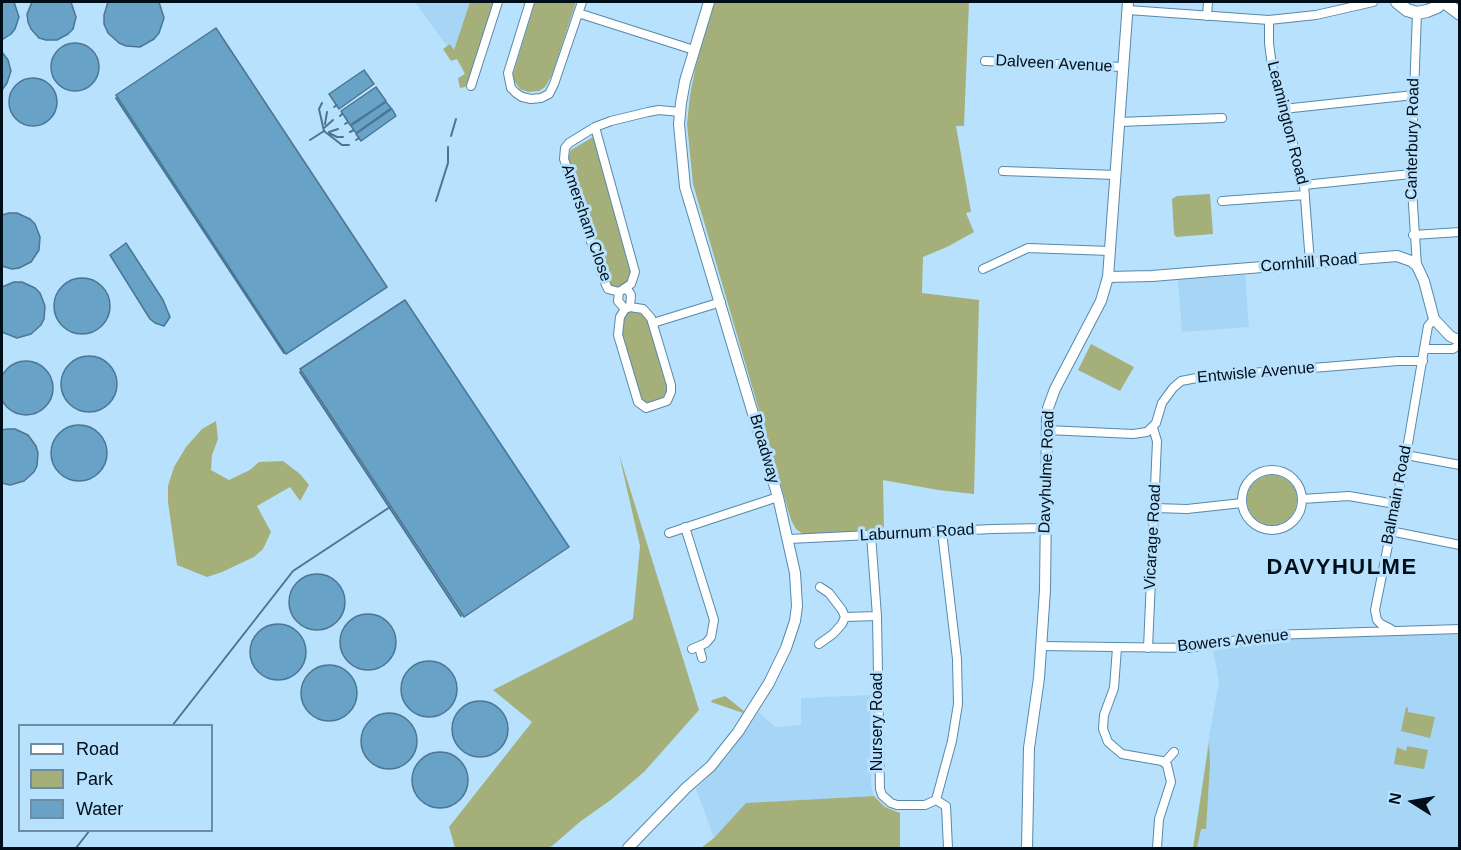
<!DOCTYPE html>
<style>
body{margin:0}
#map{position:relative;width:1461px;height:850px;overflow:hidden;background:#b8e1fd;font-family:Arial,sans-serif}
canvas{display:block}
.frame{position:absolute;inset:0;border:3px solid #000e19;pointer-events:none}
.legend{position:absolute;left:18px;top:724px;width:195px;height:108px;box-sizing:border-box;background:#b8e1fd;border:2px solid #6e8da2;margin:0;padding:8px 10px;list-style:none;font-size:18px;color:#000e19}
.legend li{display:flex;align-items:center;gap:12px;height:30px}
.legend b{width:30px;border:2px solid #6e8da2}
.north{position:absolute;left:1383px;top:772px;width:60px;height:60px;-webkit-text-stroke:4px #b8e1fd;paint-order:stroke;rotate:281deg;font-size:16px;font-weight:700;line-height:24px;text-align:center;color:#000e19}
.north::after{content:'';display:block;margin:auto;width:21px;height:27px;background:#000e19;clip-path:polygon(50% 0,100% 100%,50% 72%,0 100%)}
</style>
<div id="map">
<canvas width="1461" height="850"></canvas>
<div class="frame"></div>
<ul class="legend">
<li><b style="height:8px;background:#fff"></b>Road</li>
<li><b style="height:16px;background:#a4af7a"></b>Park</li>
<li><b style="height:16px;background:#69a2c7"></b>Water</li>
</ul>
<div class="north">N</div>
</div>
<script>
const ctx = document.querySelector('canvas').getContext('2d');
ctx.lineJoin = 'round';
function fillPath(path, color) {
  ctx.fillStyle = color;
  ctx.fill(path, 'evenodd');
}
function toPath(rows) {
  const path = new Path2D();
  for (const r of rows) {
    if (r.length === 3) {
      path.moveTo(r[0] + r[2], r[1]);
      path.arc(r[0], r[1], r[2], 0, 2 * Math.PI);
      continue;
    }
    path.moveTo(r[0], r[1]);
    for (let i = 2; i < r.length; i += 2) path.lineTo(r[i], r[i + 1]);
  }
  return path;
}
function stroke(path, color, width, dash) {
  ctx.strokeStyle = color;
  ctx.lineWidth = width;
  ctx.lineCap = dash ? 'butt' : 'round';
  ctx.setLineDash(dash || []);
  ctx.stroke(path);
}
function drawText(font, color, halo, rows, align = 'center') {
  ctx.font = font + ' Arial,sans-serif';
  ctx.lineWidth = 6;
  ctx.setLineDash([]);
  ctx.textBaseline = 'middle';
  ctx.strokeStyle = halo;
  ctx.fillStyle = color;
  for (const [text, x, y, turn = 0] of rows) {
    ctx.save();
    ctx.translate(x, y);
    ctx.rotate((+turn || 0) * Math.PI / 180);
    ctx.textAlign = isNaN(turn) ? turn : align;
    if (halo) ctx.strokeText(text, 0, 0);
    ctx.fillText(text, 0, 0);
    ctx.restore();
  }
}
fillPath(toPath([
 [415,2,470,2,454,51,450,44,447,46],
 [1245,275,1249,327,1182,332,1178,280],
 [1459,634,1459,848,1193,848,1209,737,1219,682,1213,649,1262,639],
 [871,695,871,785,874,796,747,803,714,838,696,789,727,757,759,712,775,727,801,725,801,698]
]), '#a6d5f5');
fillPath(toPath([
 [470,2,495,2,468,82,465,87,460,88,458,78,465,74,457,59,451,61,443,49,450,44,454,50],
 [535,2,576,2,552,75,545,87,539,91,528,92,520,89,512,78],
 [715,2,969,2,964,126,956,126,971,212,966,213,974,232,949,246,923,257,922,293,979,300,974,494,938,490,883,480,884,531,803,534,796,529,791,520,693,184,687,124,690,95,696,65],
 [593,137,630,265,630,280,622,288,609,287,568,158,571,150],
 [1210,194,1213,234,1176,237,1174,234,1172,199,1177,196],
 [630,311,639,311,649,321,667,381,667,391,662,399,646,403,641,401,621,337,622,321,626,313],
 [1091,344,1134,367,1120,391,1078,370],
 [216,421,218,439,212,455,211,470,229,480,250,470,259,462,283,461,300,474,309,485,300,501,290,487,257,506,271,532,263,549,254,557,222,572,207,577,177,565,168,502,168,486,174,467,186,447,202,429],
 [619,454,699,710,644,772,612,799,581,821,552,846,547,848,455,848,449,827,532,722,493,690,633,619,640,546],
 [1272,500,25],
 [725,696,744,711,743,713,711,702,712,700],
 [1406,707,1408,708,1408,712,1435,717,1430,738,1401,731],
 [1209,743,1210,764,1206,829,1201,829,1197,848,1193,848],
 [1407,746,1428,750,1424,769,1394,764,1397,747,1406,751],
 [874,796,885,807,900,813,900,848,701,848,714,838,746,803]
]), '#a4af7a');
const water = toPath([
 [2,2,14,2,19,17,15,29,11,34,2,40,2,2],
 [32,2,71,2,76,17,73,29,68,34,57,40,46,40,39,38,31,29,28,22,27,14,32,2],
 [108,2,159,2,164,18,159,33,154,39,140,47,126,46,119,43,108,33,104,24,104,15,108,2],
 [216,28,387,287,286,354,116,95,216,28],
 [75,67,24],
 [2,52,8,60,11,71,7,83,2,90,2,52],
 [364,70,374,84,339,109,329,94,364,70],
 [33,102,24],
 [376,87,386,101,350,125,341,111,376,87],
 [386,102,391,108,356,133,351,126,386,102],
 [392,109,396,116,361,141,356,134,392,109],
 [9,213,17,213,30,219,35,224,40,237,39,250,31,262,19,268,12,269,2,266,2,215,9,213],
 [126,243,163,300,170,317,164,326,155,323,150,319,110,255,126,243],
 [82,306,28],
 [14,282,22,282,35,288,40,293,45,306,44,319,41,325,31,334,17,338,2,332,2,287,14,282],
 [405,300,569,547,464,617,300,369,405,300],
 [89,384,28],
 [26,388,27],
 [79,453,28],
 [7,429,15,429,28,435,36,446,38,453,37,466,34,472,24,481,10,485,2,483,2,430,7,429],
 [317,602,28],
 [368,642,28],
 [278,652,28],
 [429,689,28],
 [329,693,28],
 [480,729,28],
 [389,741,28],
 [440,780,28]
]);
fillPath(water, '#69a2c7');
stroke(water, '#4a7693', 1.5);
stroke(toPath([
 [116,98,284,353],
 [322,103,319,109,324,131],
 [334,107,337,105],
 [340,116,342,114],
 [325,124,327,112],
 [345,124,348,122],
 [324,128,333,120],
 [324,131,342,145,349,145],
 [329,132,338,129],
 [350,132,354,130],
 [329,133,337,137,343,137],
 [451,136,456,119],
 [310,140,324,131],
 [356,140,359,138],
 [436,201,448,163,448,147],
 [300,372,461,616],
 [172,726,293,571,390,507],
 [76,848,90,830]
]), '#4a7693', 2);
const minor = toPath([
 [530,2,508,73,511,88,516,93,522,97,531,99,541,98,549,94,554,84,582,2],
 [1128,10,1269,20,1316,15,1373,2],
 [578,13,694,50],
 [1207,16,1208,2],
 [1269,20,1269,43,1272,66,1304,185,1310,263],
 [985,61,1123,67],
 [471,86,498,2],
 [1283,109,1414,95],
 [1119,122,1222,118],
 [595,127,635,272,631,284,619,292,608,289,603,278,564,159,565,148,569,143,595,127,611,121,648,112,659,110,680,112],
 [1003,171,1116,175],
 [1304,185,1411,174],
 [1222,201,1305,195],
 [1413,235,1460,232],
 [1417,266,1411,174,1417,13],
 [983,269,1028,248,1110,251],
 [624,289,628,290,631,295,630,307],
 [619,292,618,301,625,309],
 [630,307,643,309,651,318,671,385,671,392,667,401,646,408,638,402,618,335,620,317,625,309,630,307],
 [653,323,721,302],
 [1425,349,1453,349,1460,344],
 [1047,430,1133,434,1147,432,1156,423,1162,403,1173,388,1181,381,1202,377,1398,361,1423,361],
 [1406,455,1460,465],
 [1272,500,30],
 [1302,499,1349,496,1395,504],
 [1154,508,1187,509,1242,503],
 [685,527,714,620,711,637,706,643,692,649],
 [1390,531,1460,545],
 [669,533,778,497],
 [871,535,877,616,880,789,882,795,891,803,897,805,925,805,936,800,952,741,958,704,957,659,942,532],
 [789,539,992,529,1045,528],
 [845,617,877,616],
 [1391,629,1381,624,1377,620,1375,610,1406,455,1428,326,1434,319],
 [819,644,833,634,842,624,845,617,842,610,829,593,820,587],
 [1041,646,1189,648,1270,635,1460,629],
 [699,647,702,658],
 [1117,648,1114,688,1104,715,1103,729,1108,742,1122,754,1162,761,1167,765,1171,782,1159,819,1157,848],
 [1148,648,1157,441,1153,428],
 [1165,762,1174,752],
 [936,800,946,806,948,848]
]);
const tertiary = toPath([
 [1108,277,1152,276,1397,256,1411,261,1417,266,1424,281,1434,319,1450,336,1460,341],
 [628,848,686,788,711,766,738,732,769,683,786,648,795,621,797,606,795,573,778,497,685,187,679,124,681,103,685,81,709,2],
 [1027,848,1029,748,1039,678,1045,590,1047,419,1048,408,1055,389,1101,301,1108,277,1128,2]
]);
const secondary = toPath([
 [1397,2,1407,10,1417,13,1427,11,1437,7,1442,2],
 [1444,2,1460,14]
]);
stroke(minor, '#5789a9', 10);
stroke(tertiary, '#5789a9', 12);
stroke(secondary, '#5789a9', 14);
stroke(minor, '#fff', 8);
stroke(tertiary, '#fff', 10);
stroke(secondary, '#fff', 12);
drawText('16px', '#000e19', '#b8e1fd', [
 ["Dalveen Avenue",1054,64,3],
 ["Leamington Road",1287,123,76],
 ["Canterbury Road",1413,139,-89],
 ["Amersham Close",586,223,71],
 ["Cornhill Road",1309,263,-5],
 ["Entwisle Avenue",1256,373,-5],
 ["Broadway",764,449,74],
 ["Davyhulme Road",1047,472,-88],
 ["Balmain Road",1397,495,-79],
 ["Laburnum Road",917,533,-3],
 ["Vicarage Road",1153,537,-87],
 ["Bowers Avenue",1233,641,-6],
 ["Nursery Road",878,722,-90]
]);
ctx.letterSpacing = '1.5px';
drawText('bold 22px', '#000e19', '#b8e1fd', [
 ["DAVYHULME",1342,568]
]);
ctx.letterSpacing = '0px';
</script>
